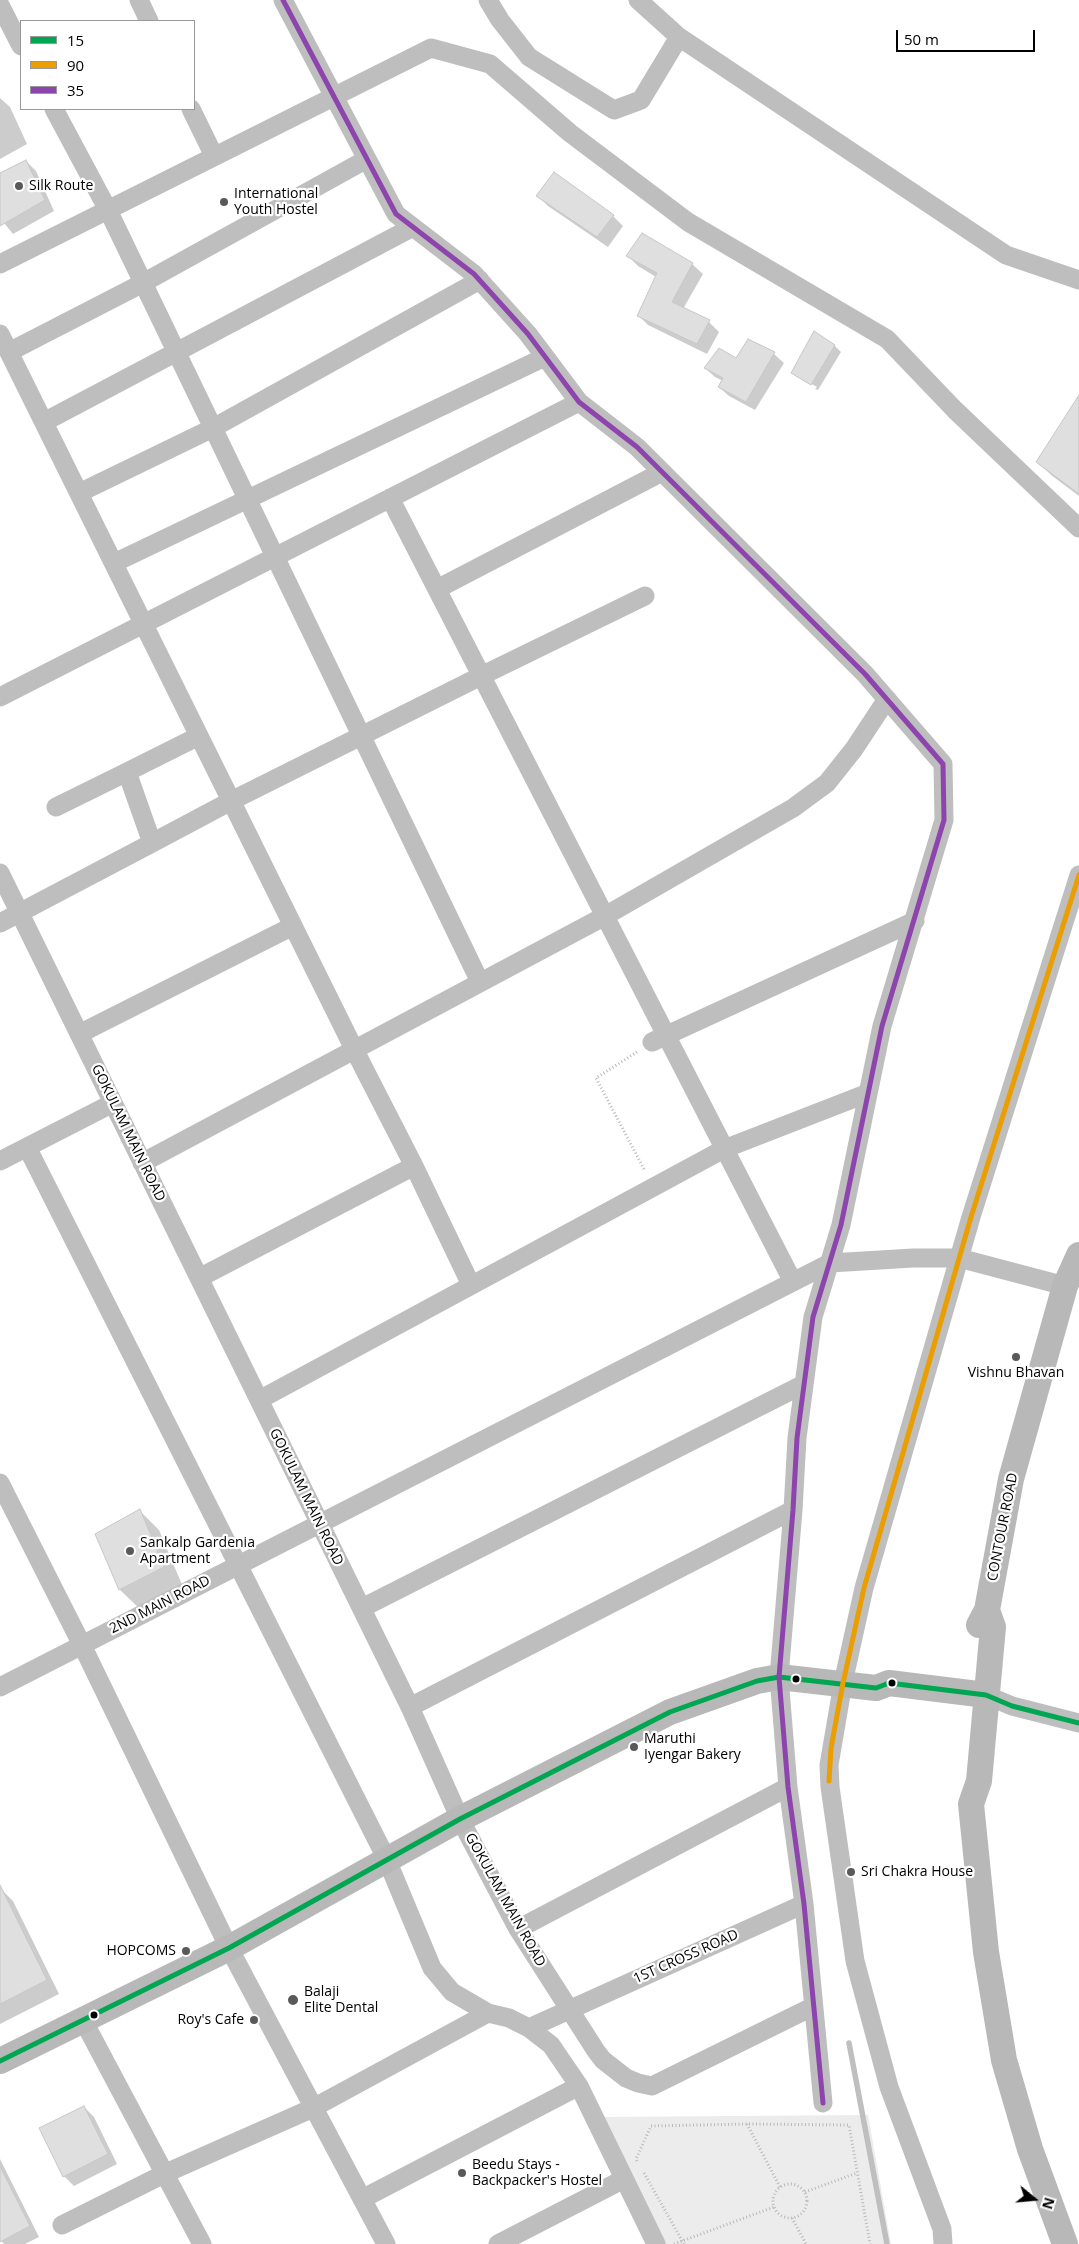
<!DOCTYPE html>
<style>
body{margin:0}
#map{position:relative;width:1079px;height:2244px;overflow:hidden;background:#fff;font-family:"Open Sans",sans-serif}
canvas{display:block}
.legend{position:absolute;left:20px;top:20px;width:175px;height:90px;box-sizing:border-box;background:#fff;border:1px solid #999;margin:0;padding:6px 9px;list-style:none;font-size:15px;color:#000}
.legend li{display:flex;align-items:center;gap:10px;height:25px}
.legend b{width:25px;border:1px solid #999}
.north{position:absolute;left:1009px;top:2174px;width:50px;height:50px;-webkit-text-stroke:4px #fff;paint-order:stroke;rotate:107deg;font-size:14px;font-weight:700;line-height:20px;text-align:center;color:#000}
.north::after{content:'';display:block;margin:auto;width:18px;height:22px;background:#000;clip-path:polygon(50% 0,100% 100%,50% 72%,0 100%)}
.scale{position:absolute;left:896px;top:30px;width:139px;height:22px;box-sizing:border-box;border:2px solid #000;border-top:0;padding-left:6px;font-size:15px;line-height:18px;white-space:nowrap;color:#000;-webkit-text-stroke:4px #fff;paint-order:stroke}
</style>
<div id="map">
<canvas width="1079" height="2244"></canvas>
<ul class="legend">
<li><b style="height:6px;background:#00a651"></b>15</li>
<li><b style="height:6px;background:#eb9e00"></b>90</li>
<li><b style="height:6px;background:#8e44ad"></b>35</li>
</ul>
<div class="north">N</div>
<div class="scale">50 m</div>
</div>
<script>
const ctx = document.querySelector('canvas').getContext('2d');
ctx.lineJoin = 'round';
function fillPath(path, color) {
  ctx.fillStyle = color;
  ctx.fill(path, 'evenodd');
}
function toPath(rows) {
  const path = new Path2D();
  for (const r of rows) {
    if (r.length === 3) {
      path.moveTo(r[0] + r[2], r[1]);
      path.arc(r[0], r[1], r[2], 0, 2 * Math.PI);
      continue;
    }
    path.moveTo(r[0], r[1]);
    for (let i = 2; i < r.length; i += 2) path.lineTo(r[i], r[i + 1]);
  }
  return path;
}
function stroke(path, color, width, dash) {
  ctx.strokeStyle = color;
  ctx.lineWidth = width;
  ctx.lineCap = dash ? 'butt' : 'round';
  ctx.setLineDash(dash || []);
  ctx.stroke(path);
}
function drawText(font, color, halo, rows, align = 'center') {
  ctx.font = font + ' "Open Sans",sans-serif';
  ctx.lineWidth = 4.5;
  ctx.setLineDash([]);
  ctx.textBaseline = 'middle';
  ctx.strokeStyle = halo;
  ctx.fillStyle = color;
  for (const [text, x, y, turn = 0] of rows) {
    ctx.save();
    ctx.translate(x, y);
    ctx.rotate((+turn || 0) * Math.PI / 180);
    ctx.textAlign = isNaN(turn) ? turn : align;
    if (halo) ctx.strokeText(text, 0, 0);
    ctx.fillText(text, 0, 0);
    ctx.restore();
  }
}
fillPath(toPath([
 [868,2115,891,2244,665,2244,603,2117]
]), '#ececec');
fillPath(toPath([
 [0,98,10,107,27,144,0,159],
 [26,161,36,171,54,211,13,234,0,218,0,174],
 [538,196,613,216,623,226,608,247,548,206],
 [628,256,692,264,703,274,683,309,709,322,719,332,707,354,648,325,638,315,656,277,638,266],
 [814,333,835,346,841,352,818,390,815,389,817,387,798,376,798,378,793,373],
 [748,341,774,354,784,363,755,410,729,396,719,387,723,381,715,377,705,368,736,360],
 [1079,397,1079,496,1051,475,1038,462],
 [140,1511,159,1530,183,1587,140,1609,120,1590,97,1535],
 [0,1888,13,1901,59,1994,0,2024],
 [84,2107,94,2117,117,2164,74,2186,64,2176],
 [0,2159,39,2237,25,2244,4,2244,0,2239]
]), '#0003');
stroke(toPath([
 [849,2043,887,2244]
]), '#bfbfbf', 5.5);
const building = toPath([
 [26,160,45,200,0,226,0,173,26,160],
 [554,172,614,215,597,237,536,196,554,172],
 [642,233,693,263,672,302,710,320,697,344,637,316,657,273,626,256,642,233],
 [814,331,835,345,811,385,791,373,814,331],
 [748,339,775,352,746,402,718,387,723,378,704,368,719,348,736,358,748,339],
 [1079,395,1079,494,1036,462,1079,395],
 [140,1509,164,1567,119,1590,95,1534,140,1509],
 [0,1885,47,1980,0,2004,0,1885],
 [84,2106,108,2154,63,2177,39,2128,84,2106],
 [0,2166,30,2226,0,2242,0,2166]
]);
fillPath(building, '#dfdfdf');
stroke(building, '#c7c7c7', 1);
stroke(toPath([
 [637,1052,596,1078,645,1171],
 [747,2124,780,2187],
 [637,2161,636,2159,651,2126,747,2124,849,2125,870,2244],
 [644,2173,684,2244],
 [790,2201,17],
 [805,2192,857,2173],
 [792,2218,806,2244],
 [674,2244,774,2207]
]), '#b9b9b9', 3, [1, 2.5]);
stroke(toPath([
 [139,0,149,21],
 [283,0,396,214,474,274,528,334,579,402,637,447,865,674,943,764,944,820,882,1026,841,1225,813,1317,797,1438,793,1510,779,1677,788,1787,804,1904,823,2103],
 [488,0,500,20,529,57,614,110,641,100,679,37],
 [638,0,679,37,1006,255,1079,280],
 [0,5,21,46],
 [54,109,108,210,480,982],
 [191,109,214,156],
 [0,264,431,48,490,64,570,133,688,222,887,339,955,410,1079,528],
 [0,334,354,1049,414,1166,471,1285],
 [9,352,143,283,367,159],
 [44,422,413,227],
 [79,493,213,428,480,280],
 [390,498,793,1282],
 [114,563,545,357],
 [437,589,662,472],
 [0,697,579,402],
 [127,772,199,736],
 [152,843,231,801,481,676,645,596],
 [0,873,410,1707,460,1819,518,1929,596,2051,603,2060,626,2078,638,2083,652,2086,812,2007],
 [0,923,152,843,127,772,56,807],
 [79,1034,293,926],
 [652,1042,915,921],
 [27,1147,387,1860,432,1968,452,1992,488,2013],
 [0,1161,113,1103],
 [142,1163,605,916,793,808,827,783,854,749,887,699],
 [199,1278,414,1166],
 [259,1400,724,1149,868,1093],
 [0,1483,82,1645,229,1948,386,2244],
 [362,1608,804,1384],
 [0,1687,830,1263,913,1258,959,1258,1065,1286],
 [986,1695,1012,1706,1079,1723],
 [410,1707,793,1510],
 [518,1929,788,1787],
 [83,2020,202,2244],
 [529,2028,804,1904],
 [362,2199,579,2086],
 [62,2225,166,2173,313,2108,488,2013,509,2018,529,2028,551,2045,579,2086,656,2244],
 [498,2244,624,2179],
 [943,2244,942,2229,889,2087,855,1961,830,1787,829,1765,843,1683,864,1588,971,1217,1079,875]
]), '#bebebe', 19);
stroke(toPath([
 [987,1610,993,1627,979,1781,971,1804,986,1952,1004,2060,1030,2149,1065,2244],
 [979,1625,987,1610,1011,1479,1065,1286,1079,1255],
 [0,2061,229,1948,460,1819,670,1712,757,1681,779,1677,876,1688,889,1683,986,1695]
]), '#b8b8b8', 26);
stroke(toPath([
 [0,2061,229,1948,460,1819,670,1712,757,1681,779,1677,876,1688,889,1683,986,1695,1012,1706,1079,1723]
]), '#00a651', 5);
stroke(toPath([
 [829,1781,831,1748,843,1683,864,1588,971,1217,1079,875]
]), '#eb9e00', 5);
stroke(toPath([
 [283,0,396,214,474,274,528,334,579,402,637,447,865,674,943,764,944,820,882,1026,841,1225,813,1317,797,1438,793,1510,779,1677,788,1787,804,1904,823,2103]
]), '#8e44ad', 5);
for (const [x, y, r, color] of [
 [19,186,5,"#595959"],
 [224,202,5,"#595959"],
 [1016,1357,5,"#595959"],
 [130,1551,5,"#595959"],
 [796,1679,4.5,"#000"],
 [892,1683,4.5,"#000"],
 [634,1747,5,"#595959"],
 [851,1872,5,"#595959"],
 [186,1951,5,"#595959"],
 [293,2000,6,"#595959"],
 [94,2015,4.5,"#000"],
 [254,2020,5,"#595959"],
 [462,2173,5,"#595959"]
]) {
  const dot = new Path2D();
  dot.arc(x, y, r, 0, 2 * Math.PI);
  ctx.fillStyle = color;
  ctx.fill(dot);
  stroke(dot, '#fff', 2);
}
drawText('14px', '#000', '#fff', [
 ["Silk Route",29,186],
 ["International",234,194],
 ["Youth Hostel",234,210],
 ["Vishnu Bhavan",1016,1373,"center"],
 ["Sankalp Gardenia",140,1543],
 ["Apartment",140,1559],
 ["Maruthi",644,1739],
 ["Iyengar Bakery",644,1755],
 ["Sri Chakra House",861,1872],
 ["HOPCOMS",176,1951,"right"],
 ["Balaji",304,1992],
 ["Elite Dental",304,2008],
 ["Roy's Cafe",244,2020,"right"],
 ["Beedu Stays -",472,2165],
 ["Backpacker's Hostel",472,2181]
], 'left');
drawText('14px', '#000', '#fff', [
 ["GOKULAM MAIN ROAD",128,1133,64],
 ["GOKULAM MAIN ROAD",306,1497,64],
 ["CONTOUR ROAD",1003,1527,-79],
 ["2ND MAIN ROAD",160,1605,-27],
 ["GOKULAM MAIN ROAD",505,1900,61],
 ["1ST CROSS ROAD",686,1957,-24]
]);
</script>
